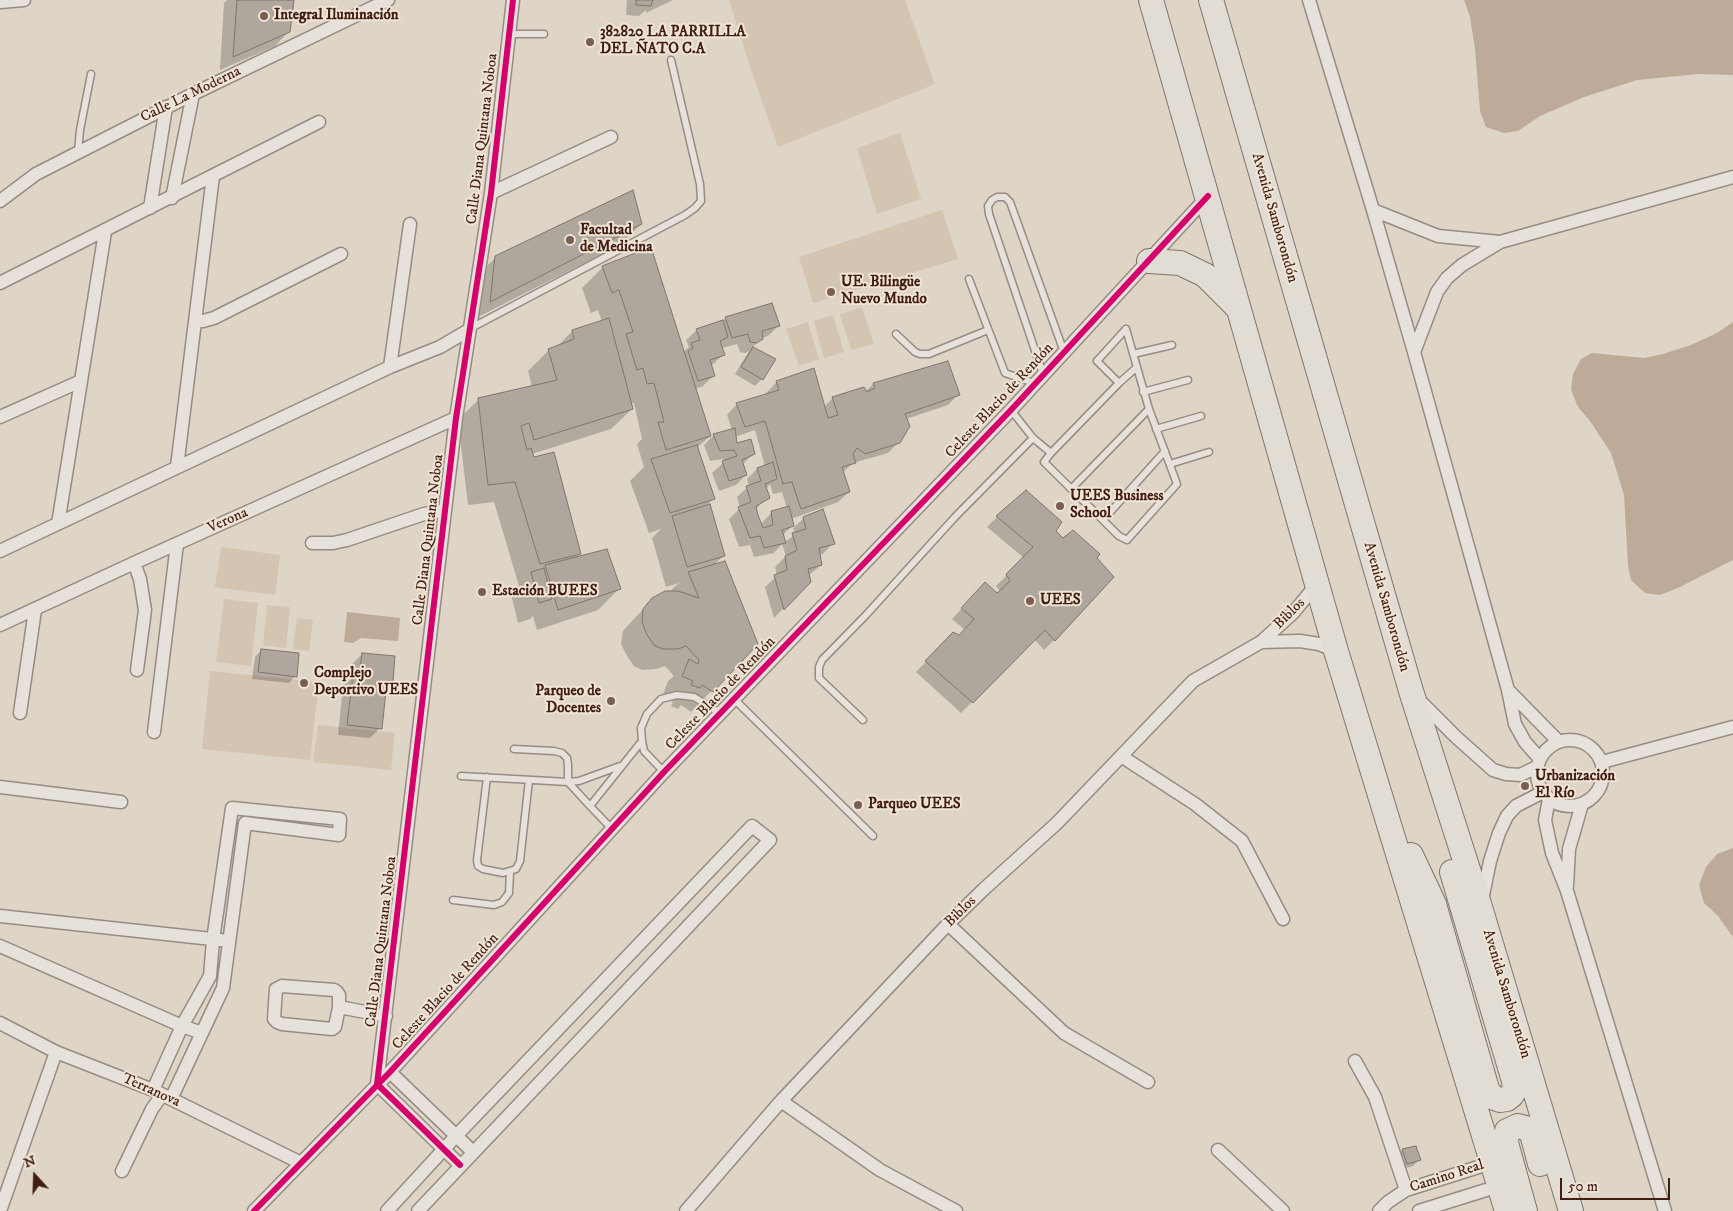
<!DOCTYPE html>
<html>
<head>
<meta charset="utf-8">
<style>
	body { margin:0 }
	#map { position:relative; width:1733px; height:1211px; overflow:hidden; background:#ded5c7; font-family:"IM FELL DW Pica",serif }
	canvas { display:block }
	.north { position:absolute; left:10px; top:1151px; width:50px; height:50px; -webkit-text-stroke:4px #efe4d5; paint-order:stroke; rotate:340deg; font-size:14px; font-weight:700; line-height:20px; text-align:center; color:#421e12 }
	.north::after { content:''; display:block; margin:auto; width:18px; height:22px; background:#421e12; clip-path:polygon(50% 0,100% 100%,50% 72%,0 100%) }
	.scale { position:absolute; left:1560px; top:1178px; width:110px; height:22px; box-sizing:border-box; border:2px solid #421e12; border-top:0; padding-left:6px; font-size:15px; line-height:18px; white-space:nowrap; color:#421e12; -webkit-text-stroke:4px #efe4d5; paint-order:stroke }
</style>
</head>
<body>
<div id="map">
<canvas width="1733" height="1211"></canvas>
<div class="north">N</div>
<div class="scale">50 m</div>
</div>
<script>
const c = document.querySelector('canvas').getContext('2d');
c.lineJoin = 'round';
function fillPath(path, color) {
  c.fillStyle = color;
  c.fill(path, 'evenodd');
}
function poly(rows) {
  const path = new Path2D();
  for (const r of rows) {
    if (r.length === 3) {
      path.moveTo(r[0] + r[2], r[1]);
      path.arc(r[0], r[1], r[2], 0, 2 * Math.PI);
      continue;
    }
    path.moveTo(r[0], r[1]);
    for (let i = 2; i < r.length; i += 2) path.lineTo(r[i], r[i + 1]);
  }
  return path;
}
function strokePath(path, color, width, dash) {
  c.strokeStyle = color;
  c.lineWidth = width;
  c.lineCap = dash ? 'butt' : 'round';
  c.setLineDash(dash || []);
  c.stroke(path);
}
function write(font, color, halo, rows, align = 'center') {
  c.font = font + ' "IM FELL DW Pica",serif';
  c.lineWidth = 4;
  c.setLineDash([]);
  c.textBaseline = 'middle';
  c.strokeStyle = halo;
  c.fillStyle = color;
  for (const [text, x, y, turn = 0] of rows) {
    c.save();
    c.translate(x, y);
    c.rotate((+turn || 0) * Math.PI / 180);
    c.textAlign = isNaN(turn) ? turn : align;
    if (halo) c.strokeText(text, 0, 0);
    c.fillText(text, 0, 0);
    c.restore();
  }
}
fillPath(poly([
	[729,0,905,0,935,84,778,147,751,70],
	[900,133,921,199,877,214,857,148],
	[942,210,958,259,813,303,799,257],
	[862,307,874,344,851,350,840,314],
	[833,315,844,352,824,358,814,321],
	[808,322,819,359,799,366,786,329],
	[221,547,280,555,275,595,215,587],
	[224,599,258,603,251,666,216,662],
	[267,605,290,607,286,648,263,645],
	[297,618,313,620,309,651,293,649],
	[210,671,319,682,310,760,202,749],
	[318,725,395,733,391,770,313,762]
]), '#d4c4b2');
fillPath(poly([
	[1464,0,1733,0,1733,75,1699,74,1637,80,1584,97,1540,116,1518,131,1504,133,1486,127,1480,111,1475,49,1470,17],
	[1733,322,1733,560,1678,588,1660,595,1645,593,1631,580,1628,566,1624,495,1611,453,1590,421,1578,407,1571,390,1573,374,1581,359,1592,353,1644,358,1663,354,1691,345,1717,333],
	[347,612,400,618,398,641,361,638,353,643,344,642],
	[1733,848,1733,937,1718,916,1704,903,1699,885,1706,867,1717,854]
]), '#bdaa98');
fillPath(poly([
	[227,0,293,0,289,31,275,46,220,70,224,3],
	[627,0,673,0,646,13,646,10,639,16,626,15],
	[641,224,620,245,470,321,475,278,496,257],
	[603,267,683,352,689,347,686,340,697,330,722,322,726,318,779,325,768,336,761,338,752,348,774,359,762,379,755,386,735,374,749,351,745,353,740,352,737,344,722,348,724,354,711,366,713,376,703,386,695,389,710,436,697,448,713,499,705,507,723,556,713,566,756,644,691,712,681,705,678,709,671,706,673,702,662,697,668,681,674,676,665,666,656,669,642,670,634,666,627,656,621,644,623,631,632,621,653,599,669,592,679,583,666,587,652,538,661,529,649,533,630,481,644,467,637,444,642,439,634,403,630,403,632,409,611,429,532,454,580,554,575,559,619,589,598,610,537,630,533,616,530,619,518,623,511,594,519,586,494,502,468,505,458,420,479,399,532,387,528,371,549,350,557,347,572,331,602,322,598,310,591,313,582,288],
	[813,370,824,407,833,398,865,392,873,384,958,395,948,405,906,419,899,442,888,453,853,463,842,473,849,492,838,502,791,519,792,526,782,536,784,543,795,534,793,528,804,518,833,543,823,554,819,555,821,565,808,576,810,581,774,618,765,587,777,576,775,567,786,556,782,544,774,553,754,557,750,545,739,547,729,519,740,508,737,497,749,486,747,479,757,469,765,466,755,430,735,437,736,445,753,454,742,465,746,475,736,485,719,491,712,473,724,462,723,459,710,461,704,445,714,435,732,430,727,415,737,404,767,395,766,393,776,383],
	[770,484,773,494,782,492,787,508,772,512,761,524,756,509,768,497,766,489],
	[997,517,1054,531,1054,640,1044,650,1034,639,961,713,916,672,953,634,959,636,965,630,952,619,975,594,997,595,1001,592,996,586,1024,558,987,527],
	[261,650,295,676,289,683,252,679,255,657],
	[362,654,391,681,385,687,380,728,370,738,338,735,343,686,350,680,352,664],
	[1402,1150,1420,1159,1413,1166,1400,1170,1396,1157]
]), '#0003');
const building = poly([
	[237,0,294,0,290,32,233,57,237,0],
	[636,0,653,0,651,6,636,5,636,0],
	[633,190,642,224,490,302,495,256,633,190],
	[651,247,711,436,666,450,658,422,664,422,654,383,647,384,643,368,637,370,626,334,633,332,619,290,612,293,602,266,651,247],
	[772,303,780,326,762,331,763,339,757,343,750,342,748,334,732,338,725,317,772,303],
	[609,318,633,409,534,440,529,423,521,426,527,450,531,448,534,457,554,452,581,554,540,564,515,482,488,485,478,398,557,380,548,349,574,339,572,330,609,318],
	[723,320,728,337,720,341,725,355,710,360,715,376,698,381,688,351,693,348,691,343,700,340,696,329,723,320],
	[753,347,776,359,763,380,741,367,753,347],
	[948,361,960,395,905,414,910,426,900,443,865,454,857,448,853,454,856,463,842,467,850,492,801,509,792,482,783,484,765,421,745,427,736,403,779,390,776,381,814,368,828,418,838,415,832,397,864,387,867,392,875,388,873,383,948,361],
	[735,428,737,443,751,439,755,454,742,460,747,475,729,481,722,461,737,456,734,450,720,451,713,434,735,428],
	[697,445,715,499,670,513,651,459,697,445],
	[773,462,777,479,765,484,770,498,756,506,758,515,763,528,773,525,771,511,789,506,794,526,782,530,786,543,764,548,760,536,750,538,738,507,751,502,746,486,761,481,757,468,773,462],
	[1026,490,1062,522,1056,531,1063,538,1073,530,1100,554,1097,558,1114,577,1055,641,1045,630,973,703,925,661,953,632,959,635,974,619,961,608,985,582,997,593,1010,581,1006,574,1033,547,996,516,1026,490],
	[710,504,725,556,687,567,672,516,710,504],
	[823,509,835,544,819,548,822,565,808,569,811,582,784,610,774,575,787,570,785,556,797,550,792,533,806,529,803,517,823,509],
	[607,549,621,589,558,610,545,565,607,549],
	[725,561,758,644,713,692,702,685,700,688,691,685,693,681,682,676,689,659,698,664,699,660,686,646,678,649,663,649,655,646,647,635,642,622,643,609,652,598,665,591,678,591,699,598,688,572,725,561],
	[544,568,552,599,539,603,531,572,544,568],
	[261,649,299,653,297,677,258,672,261,649],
	[362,653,395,656,393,681,387,681,382,729,347,725,353,674,359,675,362,653],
	[1416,1146,1421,1160,1407,1164,1402,1149,1416,1146]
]);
fillPath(building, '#afa69d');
strokePath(building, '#7f756c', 1);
const lane = poly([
	[508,34,544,34],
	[78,152,80,130,91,74],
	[969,279,1005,373,1034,383],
	[471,328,685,215,695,208,701,201,700,184,671,60],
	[896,334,915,352,920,354,929,354,988,330],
	[1133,354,1172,345],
	[1043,374,989,214,988,206,992,200,997,197,1005,197,1010,202,1064,352],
	[1119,383,1097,361,1126,329],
	[1143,392,1188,380],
	[1011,410,1033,438,1051,453,1119,383,1136,368],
	[1156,429,1201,416],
	[1051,453,1044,462,1119,536,1127,540,1177,484,1149,409,1126,329],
	[1170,464,1209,452],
	[1071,489,1149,409],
	[1103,520,1165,451],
	[734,699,873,836],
	[863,720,819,678,819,667,822,660,866,615,955,517,1033,438],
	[514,749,554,751,562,753,567,758,568,765,568,782,590,806],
	[664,772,644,751,642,741,641,728,647,714,661,699,677,695,694,697,720,713],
	[461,776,568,782,579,781,620,766],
	[487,777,477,860,478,866,483,869,503,873,516,869,520,861,529,780],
	[612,829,590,806,642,741],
	[453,900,494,905,502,902,509,893,510,872]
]);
const street = poly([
	[1309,0,1373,210,1414,352,1508,690,1515,724,1525,742,1540,759],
	[0,2,24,0],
	[491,193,611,137],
	[172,198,193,94],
	[0,201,36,174,193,94,388,0],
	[150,208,166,107],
	[1373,210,1438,236,1500,242],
	[0,283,319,122],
	[195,321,203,321,214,318,341,254],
	[1414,352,1437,292,1447,278,1462,265,1500,242,1733,177],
	[390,367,410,224],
	[0,417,81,381],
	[177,467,213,176],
	[58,524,105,232],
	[312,543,333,543,347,540,424,514,445,510],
	[0,551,390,367,440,347,469,330],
	[134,563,140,579,145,610,137,670],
	[1317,584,1293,613,1261,642,1300,641,1319,644,1336,651],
	[0,625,134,563,456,418],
	[1508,690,1559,742],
	[1418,699,1456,737,1493,770,1506,774,1520,775,1537,767],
	[20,713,35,610],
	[154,732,177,544],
	[1570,773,33],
	[1121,756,1195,804,1242,841,1283,919],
	[1602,762,1733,727],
	[0,787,121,802],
	[1549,799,1545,820,1552,853,1567,891,1665,1211],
	[1567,886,1569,849,1582,804],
	[1482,900,1490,861,1499,833,1507,816,1516,806,1543,792],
	[0,916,221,940],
	[948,924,1064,1033,1148,1082],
	[0,946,182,1026,202,1033],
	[282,986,334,990,337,992,339,995,339,1007,335,1027,332,1029,282,1024,277,1022,274,1019,276,989,282,986],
	[339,1007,386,1016],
	[0,1023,56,1052,153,1090,301,1163],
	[1355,1061,1375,1097,1406,1190],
	[390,1072,473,1152],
	[153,1090,182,1026,210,976,213,940,232,808,340,819,339,835,245,823,223,988,171,1099],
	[781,1101,880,1170,956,1211],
	[1218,1150,1283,1211],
	[460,1165,377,1084,456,418,491,193,513,0],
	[122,1171,152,1109,162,1095],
	[0,1211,56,1052],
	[254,1211,390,1072,664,772,1011,410,1208,196],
	[387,1211,456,1136,752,826,770,840,418,1211],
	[686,1211,781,1101,948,924,984,889,1057,823,1193,681,1261,642],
	[1379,1211,1388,1202,1406,1190,1491,1163],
	[1419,1211,1499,1186]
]);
const highway = poly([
	[1151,0,1336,651,1507,1211],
	[1211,0,1411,691,1480,907,1571,1211],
	[1149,261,1180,263,1205,275,1236,306],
	[1411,855,1434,904,1487,1089,1492,1097,1500,1100,1507,1099,1512,1095,1515,1089,1514,1081,1452,872],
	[1525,1211,1506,1143,1507,1131,1518,1126,1529,1129,1532,1134,1540,1164]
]);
strokePath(lane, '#968c83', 9);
strokePath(street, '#968c83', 15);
strokePath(highway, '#7f756c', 26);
strokePath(lane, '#e6e1da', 6);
strokePath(street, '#e6e1da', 12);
strokePath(highway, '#e1dcd4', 24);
strokePath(poly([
	[460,1165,377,1084,456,418,491,193,513,0],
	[254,1211,390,1072,664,772,1011,410,1208,196]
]), '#d6006c', 6);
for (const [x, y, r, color] of [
	[264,16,5,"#795e51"],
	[590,42,5,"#795e51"],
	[570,240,5,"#795e51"],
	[831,292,5,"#795e51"],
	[1060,506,5,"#795e51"],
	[482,592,5,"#795e51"],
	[1030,601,5,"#795e51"],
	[304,683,5,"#795e51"],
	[611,701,5,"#795e51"],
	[1525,786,5,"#795e51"],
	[858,805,5,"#795e51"]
]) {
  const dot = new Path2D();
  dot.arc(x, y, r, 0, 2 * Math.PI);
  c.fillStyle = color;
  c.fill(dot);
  strokePath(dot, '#efe4d5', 2);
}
write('bold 15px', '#421e12', '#efe4d5', [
	["Integral Iluminación",274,16],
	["382820 LA PARRILLA",600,33],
	["DEL ÑATO C.A",600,50],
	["Facultad",580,231],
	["de Medicina",580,248],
	["UE. Bilingüe",841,283],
	["Nuevo Mundo",841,300],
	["UEES Business",1070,497],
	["School",1070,514],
	["Estación BUEES",492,592],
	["UEES",1040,601],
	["Complejo",314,674],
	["Deportivo UEES",314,691],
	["Parqueo de",601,692,"right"],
	["Docentes",601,709,"right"],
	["Urbanización",1535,777],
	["El Río",1535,794],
	["Parqueo UEES",868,805]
], 'left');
write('15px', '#421e12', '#efe4d5', [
	["Calle La Moderna",191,95,-26],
	["Calle Diana Quintana Noboa",483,139,-83],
	["Avenida Samborondón",1274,218,74],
	["Celeste Blacio de Rendón",1000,401,-47],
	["Verona",228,521,-24],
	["Calle Diana Quintana Noboa",429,540,-83],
	["Avenida Samborondón",1386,607,74],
	["Biblos",1290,614,-45],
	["Celeste Blacio de Rendón",721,694,-46],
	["Biblos",961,912,-45],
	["Calle Diana Quintana Noboa",382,942,-83],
	["Celeste Blacio de Rendón",446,992,-48],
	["Avenida Samborondón",1506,994,73],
	["Terranova",151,1091,24],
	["Camino Real",1447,1177,-18]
]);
</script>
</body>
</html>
